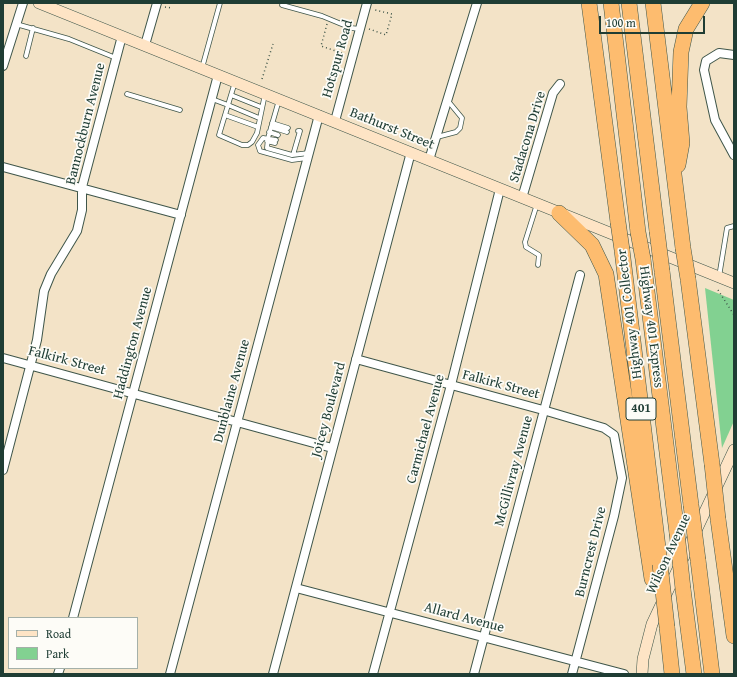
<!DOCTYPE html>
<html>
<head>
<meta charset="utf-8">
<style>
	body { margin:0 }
	#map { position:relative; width:737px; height:677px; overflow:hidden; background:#f3e3c7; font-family:"Gentium Book Plus",serif }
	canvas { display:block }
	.frame { position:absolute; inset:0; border:4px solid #1f3d34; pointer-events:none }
	.legend { position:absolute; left:8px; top:617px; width:130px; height:52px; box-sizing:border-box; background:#fdfcf7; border:1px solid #a4b0a9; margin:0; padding:5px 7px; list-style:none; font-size:12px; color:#1f3d34 }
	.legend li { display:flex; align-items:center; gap:8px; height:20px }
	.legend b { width:20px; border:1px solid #a4b0a9 }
	.scale { position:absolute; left:599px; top:16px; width:106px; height:18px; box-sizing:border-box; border:2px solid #1f3d34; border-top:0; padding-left:5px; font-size:12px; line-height:14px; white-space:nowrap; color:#1f3d34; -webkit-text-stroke:3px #fdfcf7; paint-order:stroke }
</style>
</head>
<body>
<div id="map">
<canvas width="737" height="677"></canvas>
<div class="frame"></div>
<ul class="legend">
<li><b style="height:5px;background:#fee4c5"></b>Road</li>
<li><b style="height:11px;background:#82d191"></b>Park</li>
</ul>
<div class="scale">100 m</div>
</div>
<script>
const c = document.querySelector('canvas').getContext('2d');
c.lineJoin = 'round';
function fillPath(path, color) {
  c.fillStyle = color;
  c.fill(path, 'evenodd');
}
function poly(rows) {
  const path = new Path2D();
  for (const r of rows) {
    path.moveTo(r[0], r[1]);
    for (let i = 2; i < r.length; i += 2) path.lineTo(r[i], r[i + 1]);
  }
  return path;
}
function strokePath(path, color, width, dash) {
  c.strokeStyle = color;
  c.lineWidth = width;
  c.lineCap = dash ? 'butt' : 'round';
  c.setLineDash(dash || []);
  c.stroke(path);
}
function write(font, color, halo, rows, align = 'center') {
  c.font = font + ' "Gentium Book Plus",serif';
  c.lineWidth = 3.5;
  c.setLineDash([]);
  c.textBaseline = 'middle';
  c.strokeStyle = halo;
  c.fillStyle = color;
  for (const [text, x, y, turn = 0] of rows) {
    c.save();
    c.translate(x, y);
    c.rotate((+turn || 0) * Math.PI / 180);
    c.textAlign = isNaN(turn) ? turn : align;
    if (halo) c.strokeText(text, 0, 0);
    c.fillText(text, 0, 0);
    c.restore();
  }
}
fillPath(poly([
	[705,288,734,300,734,421,722,448]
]), '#82d191');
const service = poly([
	[282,5,322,16,351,28,360,29],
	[16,24,69,39,116,58],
	[26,56,33,28],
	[202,68,220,3],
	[127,94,180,110],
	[231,95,235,82],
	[212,99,228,105,219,135,242,145,248,145,252,142,257,133,265,94],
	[279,100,268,138,267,148,292,155,309,153],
	[225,115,258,127],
	[259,118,228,105,231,95,261,107],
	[272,123,288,128],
	[271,127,287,132],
	[269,132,278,135],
	[437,137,456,132,460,128,462,118,448,101],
	[276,140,263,138,258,145,260,151,292,160,307,158],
	[267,141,275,143],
	[293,155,300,131,298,131],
	[537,204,525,242,526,247,539,255,538,265],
	[719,277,727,228,734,226]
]);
const minor = poly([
	[145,45,157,3],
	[734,55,719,53,706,61,704,70,715,120,734,155],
	[3,66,23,3],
	[335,121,367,3],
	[429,160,477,3],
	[3,167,181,215],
	[522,198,553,93,560,84],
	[3,358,332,448],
	[356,359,543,410,604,428,614,435,622,478,614,516,572,674],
	[3,470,37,340,44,291,51,274,77,231,82,210,82,187,122,36],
	[296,588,624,674],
	[73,618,218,75],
	[58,674,60,668],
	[170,674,319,115],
	[273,674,411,152],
	[373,674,451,385,500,189],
	[474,674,580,275]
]);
const secondary = poly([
	[39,3,734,283],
	[642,674,643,659,652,624,734,450]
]);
const motorway = poly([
	[589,3,618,222],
	[611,3,638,232],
	[629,3,657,231],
	[653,3,683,248],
	[678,165,682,143,679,107,681,52,686,29,702,3],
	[559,213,592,245,606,274,652,579],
	[622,250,660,564],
	[643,259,677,533],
	[662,271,691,505],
	[688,279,712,464],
	[718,519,734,636],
	[698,560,712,674],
	[683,589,694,674],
	[667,627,672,674]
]);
strokePath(service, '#3f564a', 5.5);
strokePath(minor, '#3f564a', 10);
strokePath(secondary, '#3f564a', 12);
strokePath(motorway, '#3f564a', 16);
strokePath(poly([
	[165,7,172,8],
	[327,24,321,46,345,54],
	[369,29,386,35,392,14,375,10],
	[262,79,273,44],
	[718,290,734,315]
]), '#3f564a', 1.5, [1, 3]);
strokePath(service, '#fff', 4);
strokePath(minor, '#fff', 8);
strokePath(secondary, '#fee4c5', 11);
strokePath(motorway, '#fdbc6f', 15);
const motorwayBridge = poly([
	[618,222,622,250],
	[657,231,662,271],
	[638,232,643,259],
	[683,248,688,279],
	[712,464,718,519],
	[691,505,698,560],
	[677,533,683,589],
	[660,564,667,627]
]);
strokePath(motorwayBridge, '#3f564a', 16, []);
strokePath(motorwayBridge, '#fdbc6f', 15);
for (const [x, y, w] of [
	[641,409,30]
]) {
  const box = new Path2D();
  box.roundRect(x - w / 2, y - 11, w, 22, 3);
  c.fillStyle = '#fdfcf7';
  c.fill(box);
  strokePath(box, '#1f3d34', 1);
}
write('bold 13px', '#1f3d34', null, [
	["401",641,409]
]);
write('14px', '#1f3d34', '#fdfcf7', [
	["Hotspur Road",338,59,-74],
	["Bannockburn Avenue",86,124,-76],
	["Bathurst Street",392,129,22],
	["Stadacona Drive",528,137,-73],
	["Highway 401 Collector",630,314,-97],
	["Highway 401 Express",651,327,83],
	["Haddington Avenue",133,343,-75],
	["Falkirk Street",67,361,15],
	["Falkirk Street",501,385,15],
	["Dunblaine Avenue",232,391,-75],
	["Joicey Boulevard",329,410,-75],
	["Carmichael Avenue",426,429,-75],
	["McGillivray Avenue",514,471,-75],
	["Burncrest Drive",591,552,-76],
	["Wilson Avenue",669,554,-65],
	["Allard Avenue",464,618,15]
]);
</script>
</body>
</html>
